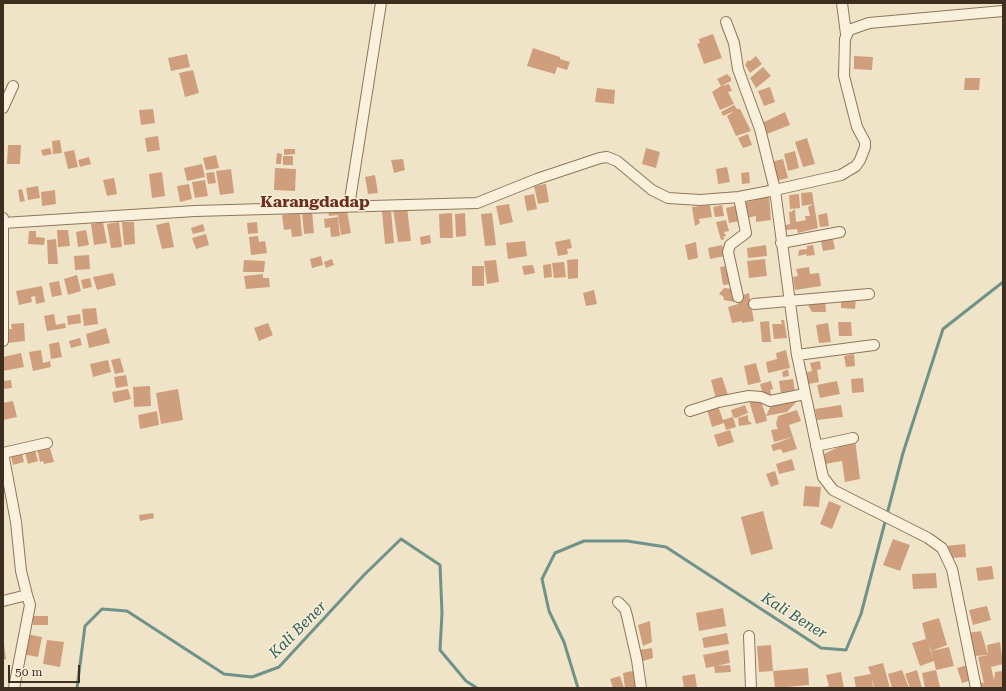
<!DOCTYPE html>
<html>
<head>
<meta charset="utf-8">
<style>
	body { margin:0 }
	#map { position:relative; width:1006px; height:691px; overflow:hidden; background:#f0e4c8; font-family:"Roboto Serif",serif }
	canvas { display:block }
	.frame { position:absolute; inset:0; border:4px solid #3d2e20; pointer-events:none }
	.scale { position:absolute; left:8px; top:665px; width:72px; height:18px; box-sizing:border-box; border:2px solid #3d2e20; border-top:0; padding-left:5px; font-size:12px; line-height:14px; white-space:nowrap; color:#3d2e20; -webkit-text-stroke:3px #f7eed8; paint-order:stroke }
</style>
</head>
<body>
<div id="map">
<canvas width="1006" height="691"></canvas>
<div class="frame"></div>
<div class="scale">50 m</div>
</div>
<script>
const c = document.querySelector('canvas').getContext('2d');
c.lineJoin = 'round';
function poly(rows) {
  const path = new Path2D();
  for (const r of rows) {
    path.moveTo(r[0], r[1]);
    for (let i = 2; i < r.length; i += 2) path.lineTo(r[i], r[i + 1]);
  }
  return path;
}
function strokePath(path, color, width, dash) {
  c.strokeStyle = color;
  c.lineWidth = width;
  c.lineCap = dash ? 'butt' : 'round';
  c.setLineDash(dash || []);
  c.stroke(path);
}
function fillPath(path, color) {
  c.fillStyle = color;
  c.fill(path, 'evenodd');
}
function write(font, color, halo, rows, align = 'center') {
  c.font = font + ' "Roboto Serif",serif';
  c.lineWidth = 3;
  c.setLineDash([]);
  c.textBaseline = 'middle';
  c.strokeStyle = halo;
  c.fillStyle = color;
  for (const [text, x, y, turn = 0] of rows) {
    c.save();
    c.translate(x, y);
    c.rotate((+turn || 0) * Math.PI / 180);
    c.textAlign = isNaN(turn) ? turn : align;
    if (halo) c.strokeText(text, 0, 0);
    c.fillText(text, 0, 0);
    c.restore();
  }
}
strokePath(poly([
	[77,688,85,626,102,609,127,611,224,674,252,677,279,667,364,575,401,539,440,565,442,613,440,650,466,681,477,688],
	[578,688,564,642,549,611,542,579,555,553,584,541,627,541,666,547,821,648,846,650,861,614,903,453,943,329,1003,282]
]), '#6f938a', 3);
fillPath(poly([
	[713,34,722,58,704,64,697,44,700,43,699,39],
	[533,48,560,57,560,59,570,62,567,70,557,67,555,74,527,66],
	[187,54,190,67,171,71,168,58],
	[756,56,762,64,750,73,745,65,748,60,750,61],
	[854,56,873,57,872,70,854,69],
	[763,67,771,76,756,88,750,78],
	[193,70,199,93,185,97,179,73],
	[727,74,731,78,731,81,721,86,717,79],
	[965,78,980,78,979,90,964,90],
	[729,84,732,91,728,92,734,104,720,110,712,92,721,86],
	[770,87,775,102,764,106,758,91],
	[597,88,615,90,614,104,595,102],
	[734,105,737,109,740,109,751,131,736,136,727,116,734,111,723,116,721,112],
	[153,109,155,123,141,125,139,110],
	[785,112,790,125,767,134,762,123],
	[748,134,752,145,743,148,738,138],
	[158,136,160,150,147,152,145,138],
	[807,138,815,164,803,167,795,142],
	[60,140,62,153,53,154,52,141],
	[8,145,21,145,20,164,7,164],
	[50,148,52,154,43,156,41,150],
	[646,148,660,152,656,168,642,164],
	[284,149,295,149,295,154,284,155],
	[74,150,78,167,68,169,64,152],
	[795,151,799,168,788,171,784,154],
	[277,153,282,154,281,164,276,164],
	[216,155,219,168,206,170,203,158],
	[283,156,293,156,293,165,283,165],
	[89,157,91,164,80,167,78,160],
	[403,159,405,170,394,173,391,160],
	[783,159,788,178,775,181,771,162],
	[202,164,205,177,187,181,184,168],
	[727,167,730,182,718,184,716,169],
	[275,168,296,169,295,191,274,190],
	[231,169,234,193,220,195,216,171],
	[162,172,165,196,152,198,149,174],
	[214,172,216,183,208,184,206,173],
	[749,172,750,183,742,184,741,173],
	[375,175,378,193,368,194,365,177],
	[114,178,117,194,107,196,103,180],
	[205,180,208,196,195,198,192,182],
	[189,184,192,199,180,202,177,186],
	[546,184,549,202,538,204,534,186],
	[38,186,40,198,28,200,26,188],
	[22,189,25,201,20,202,18,190],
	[55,190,56,204,42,206,41,192],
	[812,192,818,228,798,233,797,229,785,230,782,226,790,224,789,211,791,212,795,209,796,222,806,220,805,216,810,216,808,207,813,204,802,206,801,193],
	[534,194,537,209,527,211,524,196],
	[799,194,800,208,790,209,789,195],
	[769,196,771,220,756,222,756,216,747,218,744,203],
	[509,204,513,222,500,225,496,206],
	[710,205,712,217,699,219,700,223,695,226,692,207],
	[722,205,724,216,715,217,713,207],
	[738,205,741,221,729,223,726,208],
	[407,207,411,241,398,242,393,209],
	[337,209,338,212,347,211,351,233,341,235,338,215,329,216,328,210],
	[391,210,394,243,385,244,382,211],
	[312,211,314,233,304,234,302,212],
	[300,213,302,236,292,237,291,229,284,230,282,215],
	[452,213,453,238,440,238,439,214],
	[465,213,466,236,456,237,455,214],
	[492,213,496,245,485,246,481,214],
	[827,213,829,226,820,227,818,215],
	[338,217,340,236,331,237,330,227,325,228,324,219],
	[726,220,729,231,724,232,726,236,723,237,725,239,721,240,716,222],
	[103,222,107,243,94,245,91,224],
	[119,222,122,247,111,248,107,224],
	[122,222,134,222,135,244,124,245],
	[169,222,174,247,162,249,156,225],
	[257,222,258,233,248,234,247,223],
	[203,224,205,231,193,234,191,228],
	[57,230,68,230,70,246,58,247],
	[86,230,89,245,78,247,76,232],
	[29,231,36,231,36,237,45,238,44,245,28,244],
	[206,234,209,245,196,249,192,238],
	[430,235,431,243,421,245,420,237],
	[832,235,835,249,823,251,820,237],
	[258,236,259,242,265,241,267,253,251,255,249,237],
	[56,239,58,264,48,264,47,240],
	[570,239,572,248,567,249,568,254,558,256,555,242],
	[525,241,527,256,508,259,506,243],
	[696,242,698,258,688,260,685,245],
	[722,245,725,256,710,259,708,248],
	[766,245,767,256,748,258,747,248],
	[813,245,815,255,806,256,807,254,798,256,799,250,807,249,807,246],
	[89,255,90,269,75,270,74,256],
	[321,256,323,265,312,268,310,259],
	[332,259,334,265,326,268,324,262],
	[578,259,578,278,568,279,567,260],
	[765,259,767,276,749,278,747,261],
	[244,260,265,261,264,272,243,272],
	[496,260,499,282,487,284,484,261],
	[564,262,566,277,554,278,552,263],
	[551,264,552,277,544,278,543,265],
	[533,265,535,273,524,275,522,266],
	[731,265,733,284,723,285,720,267],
	[472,266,484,266,484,286,472,286],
	[809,267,810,274,819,273,821,286,795,290,793,277,798,276,796,269],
	[113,273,116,285,97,290,93,277],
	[263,274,263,278,269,278,270,287,246,289,244,276],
	[77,275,81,291,68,295,64,279],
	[90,278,92,287,83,289,81,280],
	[59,281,62,295,52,297,49,283],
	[42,286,45,302,36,304,35,296,31,297,32,302,19,305,16,291],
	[724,288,733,289,734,302,724,300,723,296,719,294],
	[594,290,597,304,586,306,583,293],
	[749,293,754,321,742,323,742,321,732,323,728,307,738,304,740,296],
	[841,298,856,299,855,309,841,308],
	[825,300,826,312,812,312,808,305,811,301],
	[96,308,98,324,84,326,82,309],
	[54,314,56,325,65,323,66,328,47,331,44,316],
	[80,314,81,323,68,325,67,316],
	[781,320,784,320,787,338,774,339,772,324,782,324],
	[769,321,771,342,762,342,760,322],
	[838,322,851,322,852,336,839,336],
	[24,323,25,341,8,343,7,329,12,329,11,324],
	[268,323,273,335,259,341,254,328],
	[828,323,831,342,819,343,816,325],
	[106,328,110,343,89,348,86,334],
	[80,338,82,345,71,348,69,341],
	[59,342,62,357,51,359,49,344],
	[41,350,43,363,50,361,51,367,33,371,29,352],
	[786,350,790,368,768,373,766,362,777,359,776,353],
	[21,353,24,367,3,371,3,357],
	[854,354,855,366,846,367,844,356],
	[120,358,124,372,115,374,111,360],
	[108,360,111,372,93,377,90,364],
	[820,361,821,369,817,370,819,382,804,385,802,374,812,371,810,363],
	[756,363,761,382,748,385,744,366],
	[788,369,789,376,783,377,782,372],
	[126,375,128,386,116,388,114,377],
	[722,377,728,395,716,399,711,380],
	[863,378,864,392,852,393,851,379],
	[793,379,795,391,781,393,779,381],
	[11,380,12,388,3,389,3,381],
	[771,381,773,389,770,390,772,397,764,399,760,384],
	[837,381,840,394,820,398,817,385],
	[150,386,151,406,134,407,133,387],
	[128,389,131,399,114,403,112,392],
	[178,389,183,420,161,424,156,393],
	[760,398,766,416,772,403,798,400,787,412,766,416,767,421,756,424,749,401],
	[13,401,17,417,3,420,3,403],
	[717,403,723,420,733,417,736,427,726,430,724,423,712,427,706,406],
	[745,405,748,413,736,418,733,417,731,410],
	[841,405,843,417,817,420,815,409],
	[797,410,801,421,789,425,797,449,783,453,781,449,773,451,771,445,793,437,774,442,771,430,778,429,776,424,778,416],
	[157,411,159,425,140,429,138,415],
	[748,415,748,420,752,424,739,426,738,418],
	[730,430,734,442,718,447,714,435],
	[855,439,860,479,845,482,842,461,825,464,824,454],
	[49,445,54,462,44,464,43,461,40,462,37,448],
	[34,447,38,461,28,464,24,449],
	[21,449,24,462,13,465,10,452],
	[792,459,795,470,779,474,776,464],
	[775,471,779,484,771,487,766,474],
	[805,486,821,487,819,507,803,506],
	[829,501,841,506,832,529,820,524],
	[763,511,773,549,751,555,741,517],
	[153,513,154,518,140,521,139,515],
	[893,539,910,545,900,571,883,565],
	[965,544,966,557,953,558,946,546],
	[992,566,994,579,978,581,976,568],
	[936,573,937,588,913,589,912,574],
	[987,606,991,620,973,625,969,610],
	[723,608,726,626,699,631,696,613],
	[33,616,48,616,48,625,33,625],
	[939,618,947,645,931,651,928,645,933,658,931,651,949,647,954,666,936,670,934,661,920,666,912,643,926,639,922,623],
	[650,621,652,642,643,646,638,625],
	[981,631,988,655,987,645,1000,642,1003,664,991,667,994,680,995,672,1003,671,1003,688,980,688,979,682,984,683,978,657,988,655,973,656,968,633],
	[727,633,729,644,704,648,702,638],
	[26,634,42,637,38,657,22,654],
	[3,637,6,659,3,660],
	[47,640,64,642,60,667,43,664],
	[771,645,773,671,759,672,757,646],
	[652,648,653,658,643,661,639,650],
	[728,650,730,663,706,668,703,655],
	[883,663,890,688,874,688,872,678,873,688,856,688,854,677,871,674,868,667],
	[730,665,731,672,715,673,714,666],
	[967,665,971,680,962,683,957,668],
	[808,668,809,685,775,688,773,671],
	[637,670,639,688,625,688,623,673],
	[902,670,909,688,892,688,888,674],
	[917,670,922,688,910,688,905,674],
	[936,670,940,687,925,688,922,673],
	[841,672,844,688,821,688,829,686,826,675],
	[695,674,697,688,684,688,682,676],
	[620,676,624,688,613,688,610,679]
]), '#cf9f7d');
const minor = poly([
	[842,3,846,34],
	[726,22,734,43,738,69,760,129,775,190,797,355,823,477,833,490,928,538,942,548,952,569,976,688],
	[3,108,13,86],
	[349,206,381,3],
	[3,223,195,211,477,203,537,179,600,158,607,157,617,161,652,190,668,198,700,200,739,197,775,190,841,175,856,166,860,160,865,147,865,142,857,127,844,76,845,39,849,30,869,23,1003,11],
	[781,243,840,232],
	[738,297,728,252,730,245,746,233,739,197],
	[754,304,869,294],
	[3,341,3,218],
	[797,355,874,345],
	[690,411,718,402,749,396,761,397,770,401,805,394],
	[816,446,853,438],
	[27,595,21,571,16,522,3,453,47,443],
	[3,601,27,595,30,605,14,688],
	[618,602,625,609,627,616,637,660,641,688],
	[749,636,751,688]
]);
strokePath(minor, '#8d765c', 12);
strokePath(minor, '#faf1dc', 10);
write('italic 15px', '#2f5d5a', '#f7eed8', [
	["Kali Bener",794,616,32],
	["Kali Bener",298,630,-45]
]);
write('bold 16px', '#6b2e1e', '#f7eed8', [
	["Karangdadap",315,202]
]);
</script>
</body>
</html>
